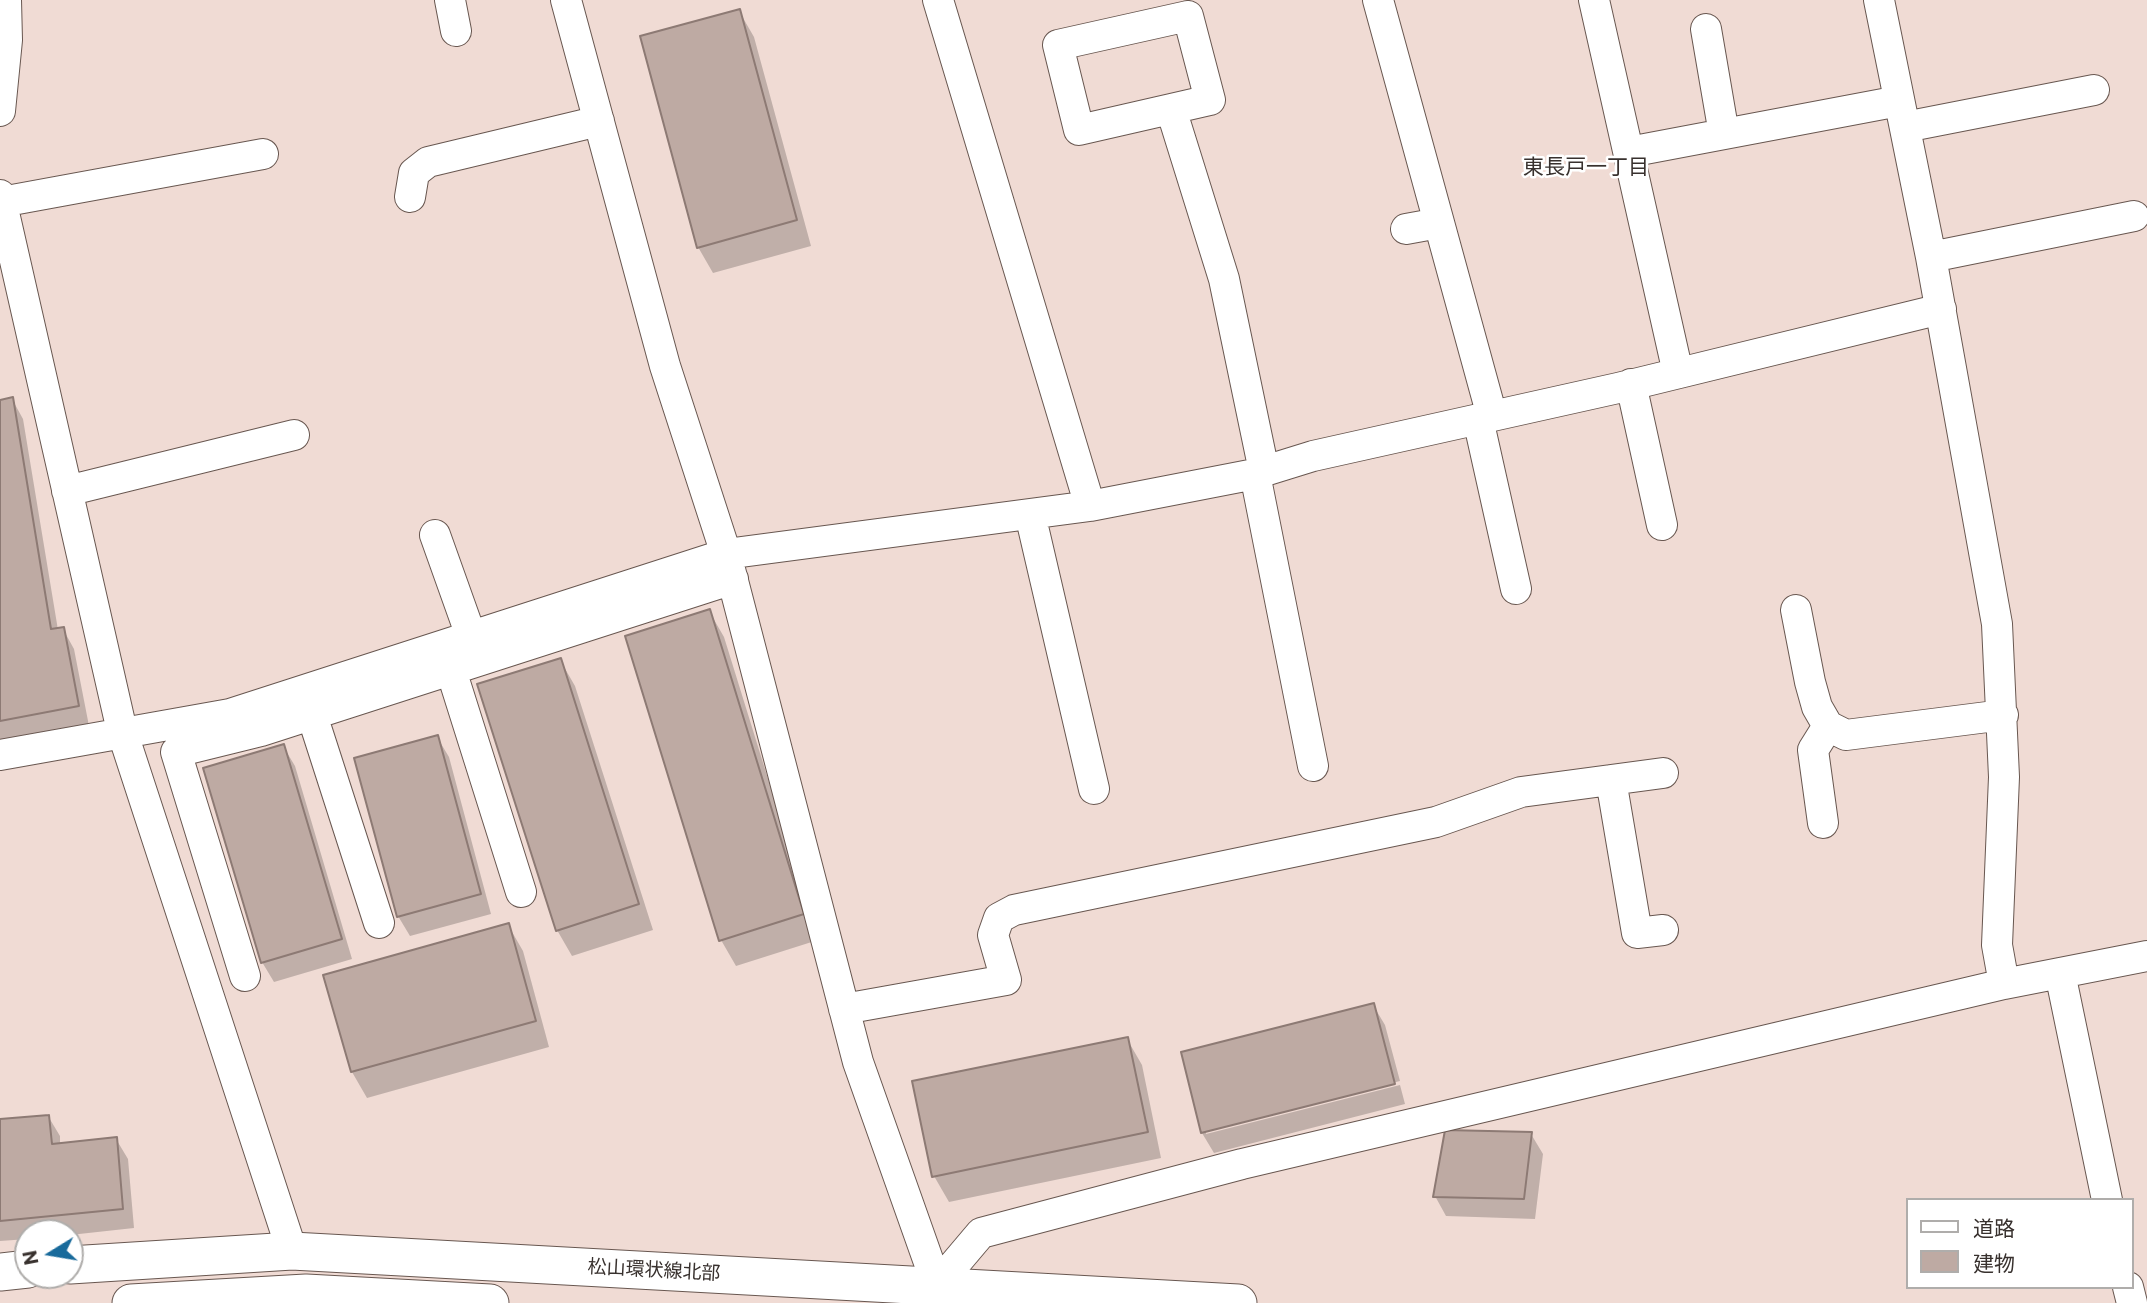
<!DOCTYPE html>
<html>
<head>
<meta charset="utf-8">
<style>
	body { margin:0 }
	#map { position:relative; width:2147px; height:1303px; overflow:hidden; background:#f0dbd4; font-family:Commissioner,"Noto Sans JP",sans-serif }
	canvas { display:block }
	.legend { position:absolute; left:1906px; top:1198px; width:228px; height:91px; box-sizing:border-box; background:#fff; border:2px solid #afadab; margin:0; padding:9px 12px; list-style:none; font-size:21px; color:#38312e }
	.legend li { display:flex; align-items:center; gap:14px; height:35px }
	.legend b { width:35px; border:2px solid #afadab }
	.north { position:absolute; left:14px; top:1219px; width:70px; height:70px; box-sizing:border-box; background:#fff; border:2px solid #afadab; border-radius:50%; rotate:259deg; font-size:19px; font-weight:700; line-height:28px; text-align:center; color:#38312e }
	.north::after { content:''; display:block; margin:auto; width:24px; height:32px; background:#186a9b; clip-path:polygon(50% 0,100% 100%,50% 72%,0 100%) }
</style>
</head>
<body>
<div id="map">
<canvas width="2147" height="1303"></canvas>
<ul class="legend">
<li><b style="height:9px;background:#fff"></b>道路</li>
<li><b style="height:19px;background:#beaaa3"></b>建物</li>
</ul>
<div class="north">N</div>
</div>
<script>
const c = document.querySelector('canvas').getContext('2d');
c.lineJoin = 'round';
function fillPath(path, color) {
  c.fillStyle = color;
  c.fill(path, 'evenodd');
}
function poly(rows) {
  const path = new Path2D();
  for (const r of rows) {
    path.moveTo(r[0], r[1]);
    for (let i = 2; i < r.length; i += 2) path.lineTo(r[i], r[i + 1]);
  }
  return path;
}
function strokePath(path, color, width, dash) {
  c.strokeStyle = color;
  c.lineWidth = width;
  c.lineCap = dash ? 'butt' : 'round';
  c.setLineDash(dash || []);
  c.stroke(path);
}
function write(font, color, halo, rows, align = 'center') {
  c.font = font + ' Commissioner,"Noto Sans JP",sans-serif';
  c.lineWidth = 5;
  c.setLineDash([]);
  c.textBaseline = 'middle';
  c.strokeStyle = halo;
  c.fillStyle = color;
  for (const [text, x, y, turn = 0] of rows) {
    c.save();
    c.translate(x, y);
    c.rotate((+turn || 0) * Math.PI / 180);
    c.textAlign = isNaN(turn) ? turn : align;
    if (halo) c.strokeText(text, 0, 0);
    c.fillText(text, 0, 0);
    c.restore();
  }
}
fillPath(poly([
	[739,11,754,37,811,246,713,273,698,247],
	[12,399,23,419,58,630,63,629,74,649,89,726,0,743,0,401],
	[709,611,724,637,818,940,736,966,721,940],
	[560,660,575,686,653,930,572,956,557,930],
	[437,737,449,757,491,914,410,936,398,916],
	[283,746,295,766,352,959,274,982,262,962],
	[508,925,523,951,549,1047,367,1098,352,1072,325,976],
	[1373,1005,1385,1025,1400,1081,1206,1130,1206,1134,1400,1085,1405,1104,1214,1153,1202,1133,1183,1053],
	[1127,1039,1142,1065,1161,1158,949,1202,934,1176],
	[48,1116,60,1136,60,1145,116,1139,128,1159,134,1228,70,1235,28,1233,28,1239,0,1241,0,1121],
	[1531,1134,1543,1154,1535,1219,1446,1216,1435,1196]
]), '#0003');
const building = poly([
	[740,9,797,220,697,248,640,36,740,9],
	[13,397,51,629,64,627,79,706,0,721,0,400,13,397],
	[710,609,804,914,719,941,625,636,710,609],
	[561,658,639,904,556,931,477,684,561,658],
	[438,735,481,894,397,917,354,758,438,735],
	[284,744,342,939,261,963,203,768,284,744],
	[509,923,536,1021,351,1072,323,975,509,923],
	[1374,1003,1395,1084,1201,1133,1181,1052,1374,1003],
	[1128,1037,1148,1132,932,1177,912,1081,1128,1037],
	[49,1115,52,1144,117,1137,123,1209,0,1221,0,1119,49,1115],
	[1445,1130,1532,1132,1524,1199,1433,1197,1445,1130]
]);
fillPath(building, '#beaaa3');
strokePath(building, '#8d7a74', 2);
const minor = poly([
	[450,0,456,31],
	[566,0,665,366,726,554,858,1062,937,1285,938,1303],
	[938,0,1090,506],
	[1378,0,1492,416],
	[1594,0,1678,373],
	[1879,0,1931,257,1997,624,2004,777,1997,945,2004,984],
	[1188,16,1210,100,1079,130,1058,45,1188,16],
	[1706,29,1724,134],
	[1171,109,1224,279,1264,471],
	[0,111,7,40,6,0],
	[1905,127,2094,90],
	[1629,152,1899,101],
	[0,195,122,731,292,1251],
	[410,197,414,173,428,162,599,121],
	[1,202,263,154],
	[1406,229,1439,223],
	[1931,257,2134,216],
	[1631,384,1662,525],
	[1478,419,1516,589],
	[1255,474,1313,766],
	[67,491,294,435],
	[1030,514,1094,789],
	[435,535,471,636],
	[1796,610,1810,682,1817,707,1828,726,1846,735,2003,715],
	[451,670,521,892],
	[312,715,379,923],
	[0,755,230,714,726,554,1090,506,1255,474,1313,456,1618,388,1941,309],
	[1611,780,1637,933,1663,930],
	[1823,823,1813,750,1828,726],
	[2060,973,2107,1200],
	[245,976,176,752,261,731,733,579],
	[844,1009,1006,980,993,935,999,918,1014,910,1436,822,1521,792,1663,773],
	[937,1285,981,1233,1242,1164,2004,984,2147,956],
	[2128,1287,2132,1303]
]);
const tertiary = poly([
	[70,1265,292,1251,1238,1303],
	[0,1272,28,1269],
	[131,1303,306,1293,490,1303]
]);
strokePath(minor, '#685750', 32);
strokePath(tertiary, '#685750', 39);
strokePath(minor, '#fff', 30);
strokePath(tertiary, '#fff', 37);
write('19px', '#38312e', '#fff', [
	["松山環状線北部",654,1270,3]
]);
write('21px', '#38312e', '#fff', [
	["東長戸一丁目",1586,167]
]);
</script>
</body>
</html>
